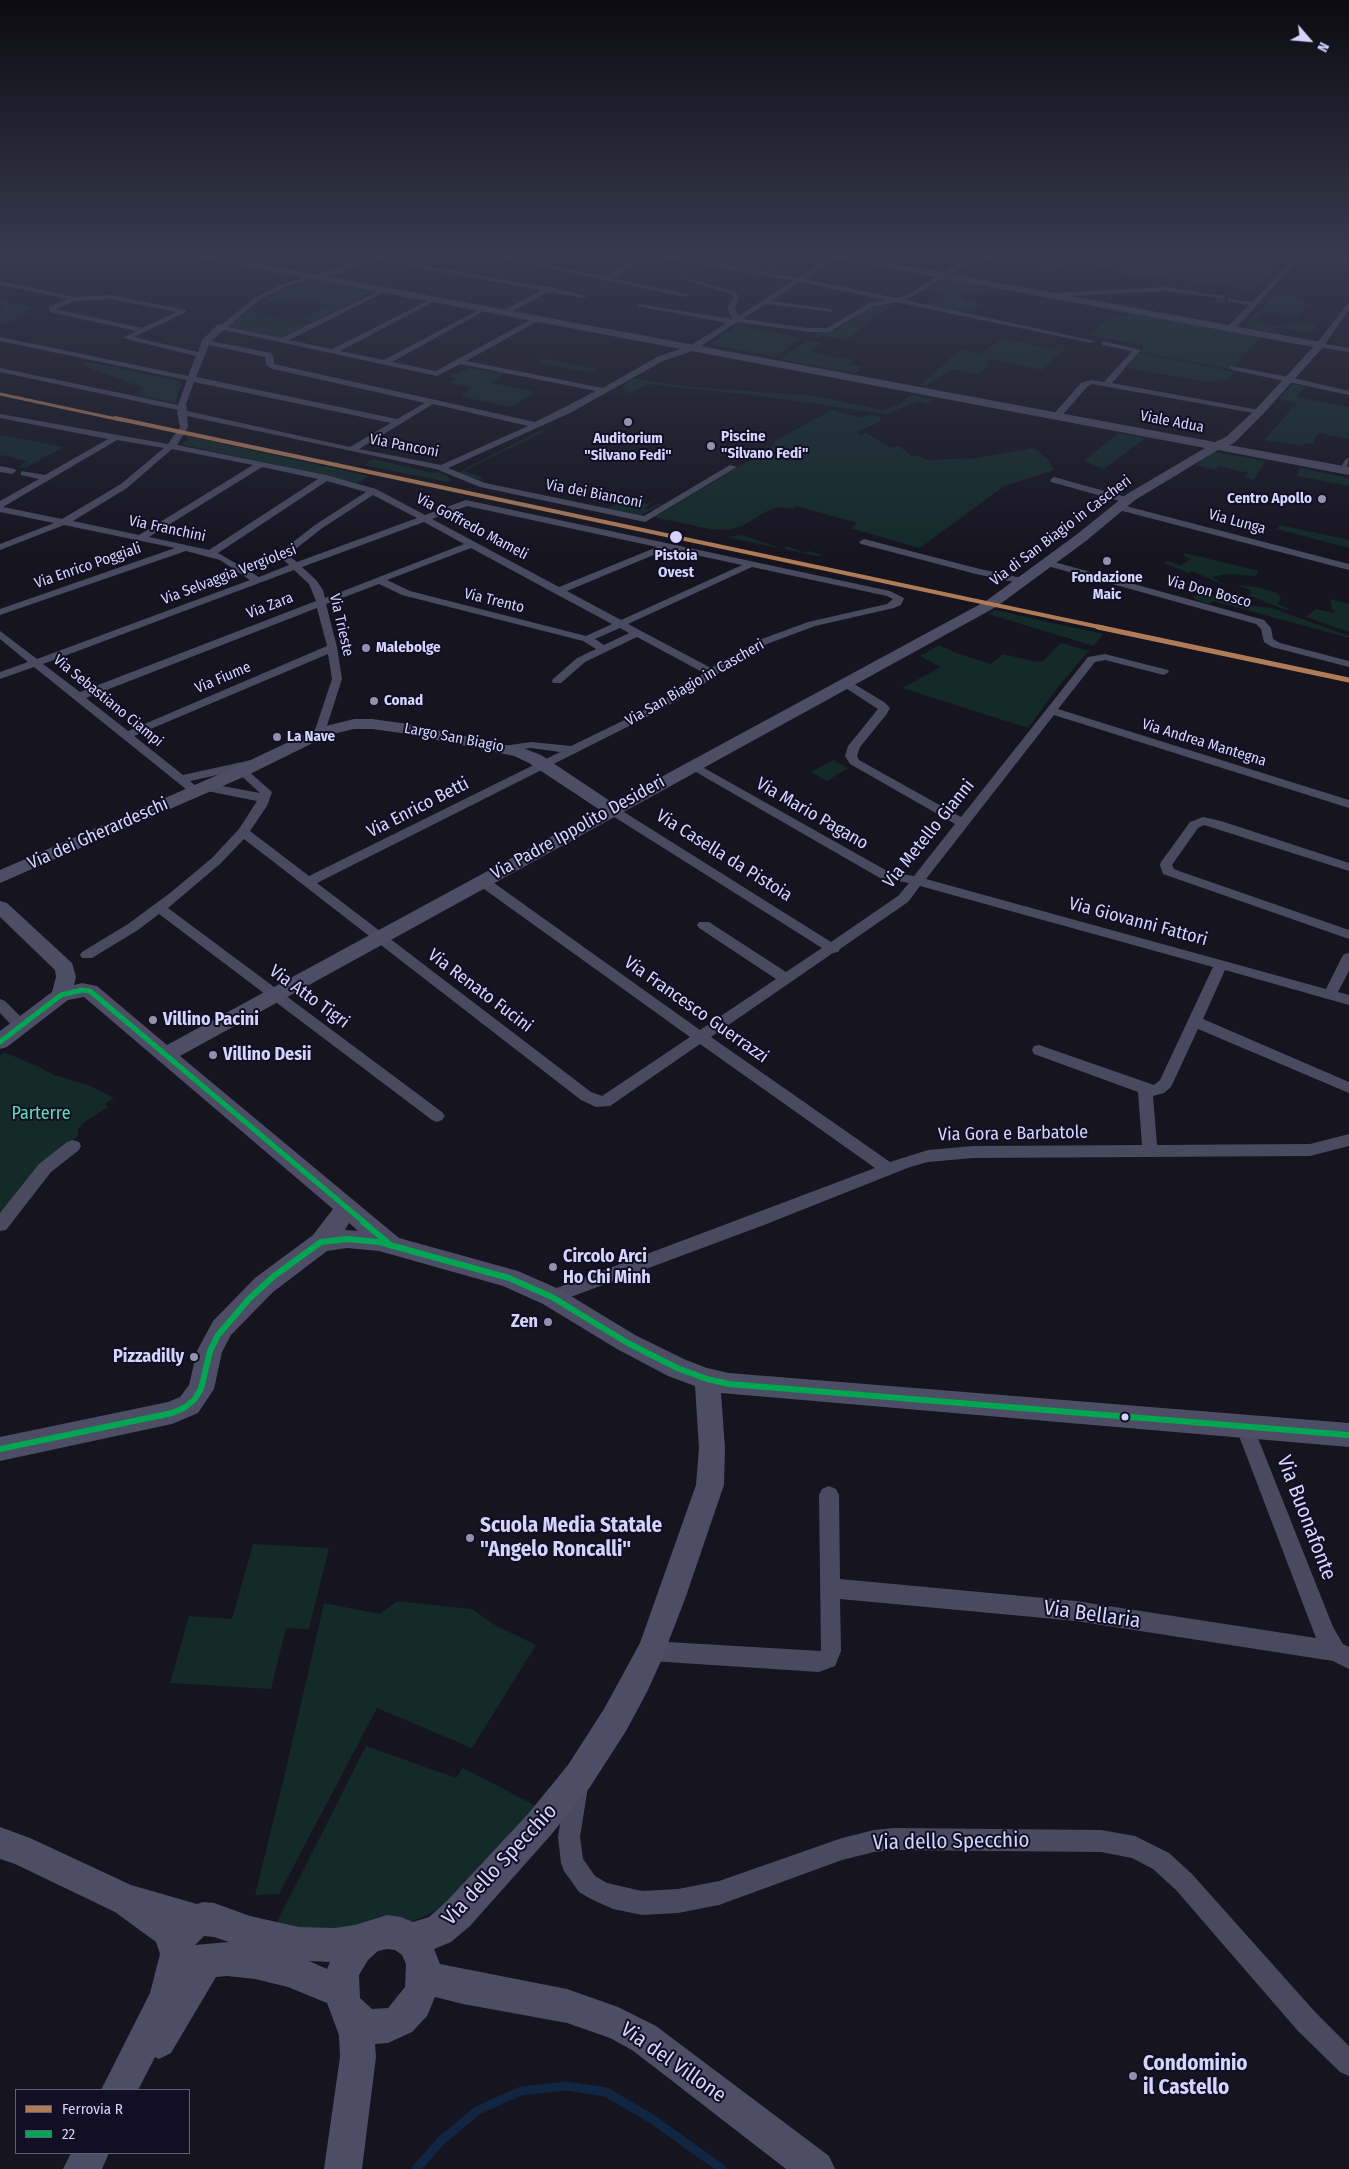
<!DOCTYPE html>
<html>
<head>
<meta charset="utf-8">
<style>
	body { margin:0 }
	#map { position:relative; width:1349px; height:2169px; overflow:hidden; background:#16141f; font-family:"Fira Sans Condensed",sans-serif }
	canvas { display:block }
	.legend { position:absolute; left:15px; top:2089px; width:175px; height:65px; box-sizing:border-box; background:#120f24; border:1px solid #605e7b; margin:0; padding:6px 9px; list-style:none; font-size:15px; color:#d6d4fd }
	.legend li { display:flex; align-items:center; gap:10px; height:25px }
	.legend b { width:25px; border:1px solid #605e7b }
	.north { position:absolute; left:1284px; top:15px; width:50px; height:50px; -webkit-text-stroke:4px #120f24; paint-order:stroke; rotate:117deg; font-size:14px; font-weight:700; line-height:20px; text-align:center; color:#d6d4fd }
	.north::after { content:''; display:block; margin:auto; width:18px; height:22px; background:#d6d4fd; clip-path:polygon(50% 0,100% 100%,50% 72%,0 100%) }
</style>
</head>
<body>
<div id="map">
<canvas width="1349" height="2169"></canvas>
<ul class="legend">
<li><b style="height:6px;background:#b07c57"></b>Ferrovia R</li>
<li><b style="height:6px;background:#00a651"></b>22</li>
</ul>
<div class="north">N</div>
</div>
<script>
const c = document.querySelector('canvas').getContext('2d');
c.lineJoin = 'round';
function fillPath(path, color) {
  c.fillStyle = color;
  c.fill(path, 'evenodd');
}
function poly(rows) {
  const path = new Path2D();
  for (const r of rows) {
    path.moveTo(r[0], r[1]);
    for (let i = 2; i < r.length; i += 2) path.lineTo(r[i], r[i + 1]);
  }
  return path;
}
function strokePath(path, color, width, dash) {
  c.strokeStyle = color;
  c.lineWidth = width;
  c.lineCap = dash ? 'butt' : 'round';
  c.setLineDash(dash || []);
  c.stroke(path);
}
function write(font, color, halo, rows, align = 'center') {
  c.font = font + ' "Fira Sans Condensed",sans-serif';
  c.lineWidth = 4;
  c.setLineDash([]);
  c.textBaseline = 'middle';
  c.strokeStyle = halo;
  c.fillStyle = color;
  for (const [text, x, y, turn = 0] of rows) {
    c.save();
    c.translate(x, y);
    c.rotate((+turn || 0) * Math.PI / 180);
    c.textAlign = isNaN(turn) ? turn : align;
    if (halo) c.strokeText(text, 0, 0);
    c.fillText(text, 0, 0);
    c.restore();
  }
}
fillPath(poly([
	[1137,254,1140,257,1165,256,1163,254,1206,254,1203,258,1246,264,1253,254,1279,254,1285,257,1284,261,1253,290,1146,276,1142,280,1123,273,1124,271,1080,264,1072,271,1057,268,1051,273,1025,269,1037,261,1012,255],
	[730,257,806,270,797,276,720,263],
	[308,279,369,291,373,292,313,323,298,319,329,305,296,298,283,303,267,300],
	[946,279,978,283,991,292,959,295,967,302,978,301,984,306,963,312,927,305,944,295,928,290],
	[1276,294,1308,299,1304,304,1308,305,1296,318,1262,312,1255,322,1277,326,1300,321,1319,324,1311,333,1276,328,1273,332,1245,327,1246,324],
	[0,301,18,305,32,308,24,312,30,314,0,326,0,310,6,307,0,305],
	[885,304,893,306,845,340,821,335,817,338,813,337,818,333,839,329,869,309],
	[1118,310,1262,336,1230,369,1141,352,1145,346,1089,335,1111,317,1128,315,1115,312],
	[249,311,309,325,281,338,230,326],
	[738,326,776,333,801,338,775,357,714,345,711,343],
	[1004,338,1062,351,1042,370,991,359,986,361,990,364,978,374,953,369,925,386,920,385,961,349,979,354],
	[808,340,821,343,809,352,852,360,848,364,863,367,855,373,781,359],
	[1140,353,1236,372,1227,380,1208,382,1127,368],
	[543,359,597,369,591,373,538,362],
	[89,362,180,381,181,384,175,403,133,394,143,388,82,365],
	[470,368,505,373,492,383,536,392,511,407,463,397,463,393,472,387,450,383,455,379,449,376],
	[634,378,683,386,816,396,881,410,897,406,912,395,933,399,927,404,918,401,886,414,761,396,649,384,629,394,626,392,622,386],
	[1293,384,1305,386,1297,397,1349,407,1349,439,1319,433,1312,444,1305,443,1303,446,1264,440,1297,403,1278,399],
	[832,410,861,418,872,415,880,417,881,421,857,432,861,435,866,433,891,448,899,446,912,456,920,456,926,460,977,458,1034,448,1049,460,1054,470,1004,486,920,548,853,529,851,528,857,523,797,506,793,509,779,507,769,510,740,527,726,530,710,529,654,517,769,449,774,445,774,442,780,438],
	[541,430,545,431,464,471,484,478,480,480,457,473],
	[1118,433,1145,438,1104,469,1084,461],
	[0,435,64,447,25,468,18,467,27,461,0,455],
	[187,436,369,476,357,483,184,445,184,442,190,440,186,439],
	[1214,452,1221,453,1265,461,1254,480,1245,477,1248,473,1219,466,1215,470,1195,465],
	[373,459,433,473,436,471,452,479,448,482,364,465],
	[1300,468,1349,478,1349,486,1298,476,1297,474],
	[626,498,647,504,656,500,644,508,648,509,659,503,662,504,641,515,607,508],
	[1280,525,1349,540,1349,548,1277,529],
	[742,535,783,549,787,546,806,553,808,551,824,555,817,556,726,537],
	[1185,553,1259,571,1256,576,1228,574,1212,577,1226,586,1192,571,1189,573,1163,563,1169,561,1181,566,1190,559,1183,556],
	[1237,585,1258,587,1277,593,1281,598,1278,604,1289,609,1286,610,1247,595,1251,594,1250,590],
	[1221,595,1227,600,1239,604,1272,608,1349,636,1349,638,1213,601,1210,604,1196,600,1193,596],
	[1330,599,1349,604,1349,632,1306,617,1316,609,1334,613,1335,610,1332,609],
	[995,610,1103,634,1094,646,988,614],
	[1061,643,1089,651,1058,687,1028,728,902,688,941,667,920,656,939,645,956,653,991,664,1003,654,1037,662,1043,661],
	[833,760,848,768,827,781,811,772],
	[4,1052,39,1067,54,1075,88,1085,114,1098,105,1104,108,1107,82,1124,78,1130,78,1136,54,1154,0,1218,0,1055],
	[253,1544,329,1548,309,1629,286,1628,271,1689,170,1683,189,1616,232,1619],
	[397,1601,472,1609,493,1624,536,1645,472,1748,377,1708,279,1894,255,1895,284,1778,324,1603,380,1614],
	[366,1746,456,1778,463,1768,540,1808,449,1901,430,1914,410,1922,370,1944,275,1926]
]), '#132a29');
strokePath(poly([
	[416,2169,442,2140,478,2110,521,2091,566,2086,606,2092,652,2119,722,2169]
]), '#112643', 9);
strokePath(poly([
	[1217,298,1230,300]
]), '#333140', 8, [8, 4]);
fillPath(poly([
	[479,254,491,254,603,276,647,254,662,254,798,278,836,254,843,254,805,279,896,298,905,296,963,261,994,254,1005,254,967,264,906,300,1095,341,1091,343,896,302,872,307,829,332,808,332,737,322,695,350,663,361,570,413,448,468,485,483,644,516,730,465,737,467,645,522,480,487,436,469,187,416,188,427,177,445,326,475,376,489,425,515,466,500,890,591,904,598,901,605,894,608,815,626,767,644,728,666,694,691,649,716,317,883,591,1092,602,1096,690,1037,477,884,476,881,477,878,487,878,700,1030,776,979,699,928,697,925,699,922,709,922,786,972,822,948,608,813,606,810,608,807,616,807,831,942,898,896,909,883,880,878,689,768,687,766,689,764,697,764,889,872,914,876,955,824,850,764,845,756,848,746,878,709,841,685,840,683,841,681,849,681,884,702,890,708,886,715,860,747,857,756,859,760,961,817,1088,657,1105,654,1168,670,1169,672,1164,675,1105,660,1095,662,1058,709,1349,800,1349,808,1054,715,926,879,1326,989,1342,957,1344,954,1349,953,1349,971,1338,992,1349,995,1349,1005,1225,970,1203,1019,1349,1082,1349,1093,1198,1029,1171,1087,1164,1093,1153,1096,1157,1145,1310,1144,1349,1134,1349,1146,1310,1156,973,1158,928,1162,910,1167,764,1225,552,1304,546,1302,543,1297,546,1292,875,1168,700,1044,610,1106,596,1107,581,1100,244,839,220,864,168,908,442,1112,445,1116,442,1120,437,1122,432,1120,159,914,138,930,92,958,82,958,80,955,82,952,128,924,170,893,212,858,239,829,257,801,202,790,200,787,202,784,206,783,260,793,236,771,190,781,202,791,196,795,192,794,34,667,0,679,0,672,28,662,0,639,0,631,37,659,250,580,220,560,186,551,0,615,0,609,175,548,64,525,0,550,0,544,54,523,0,512,0,501,39,479,21,475,21,471,45,475,108,439,0,418,0,414,168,444,180,427,177,412,178,410,0,372,0,368,178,405,187,380,0,341,0,337,188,376,196,356,123,338,136,331,50,312,49,307,67,299,0,285,0,281,74,297,111,295,186,310,186,312,134,337,198,352,202,340,217,325,221,325,255,298,281,285,312,274,314,275,314,277,285,287,259,300,228,327,281,338,385,288,388,290,387,291,289,340,332,349,435,297,437,298,437,300,340,351,384,360,484,307,488,309,486,310,392,362,436,371,535,317,538,317,538,321,466,361,603,388,657,357,689,346,727,323,641,307,637,305,639,304,732,319,727,307,733,299,731,294,682,279,682,277,736,292,739,299,735,307,738,316,793,281,653,256,611,278,688,294,689,295,686,297,479,254],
	[800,282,885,300,868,304,827,328,808,328,743,319,766,304,832,312,832,310,830,309,771,301,800,282],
	[111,299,177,312,142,328,55,309,75,301,111,299],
	[224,330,437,376,460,364,596,391,535,422,278,365,274,364,274,357,271,353,211,341,224,330],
	[209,345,265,357,266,365,273,369,425,403,397,419,196,377,209,345],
	[194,382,391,423,350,447,187,411,186,404,194,382],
	[433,404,528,426,441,465,359,449,433,404],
	[117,440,164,448,121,484,62,519,3,507,117,440],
	[172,449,253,465,139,535,73,521,127,488,172,449],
	[262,467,318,479,209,550,149,537,262,467],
	[327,481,366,492,315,525,280,552,278,554,280,557,289,565,259,577,218,553,327,481],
	[373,495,417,518,297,562,288,555,321,529,373,495],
	[467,506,657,547,559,587,432,519,467,506],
	[424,522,464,544,325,598,323,590,316,580,302,567,424,522],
	[471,548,554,593,612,624,586,636,410,591,387,580,471,548],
	[668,549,742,565,621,620,567,591,668,549],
	[752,567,887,596,893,599,887,604,808,622,759,640,711,668,628,624,752,567],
	[294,570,309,584,316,601,80,692,43,664,294,570],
	[379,584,402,595,583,641,596,649,577,658,553,679,552,681,553,683,561,683,585,662,637,637,704,673,686,687,641,712,571,746,531,742,503,746,501,748,507,751,531,748,560,752,309,876,250,831,267,806,272,792,246,769,255,766,257,764,255,762,251,760,183,775,134,736,328,654,332,679,314,733,316,735,324,735,342,679,337,647,326,604,379,584],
	[317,608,327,646,128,731,86,698,317,608],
	[620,628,629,633,604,645,595,639,620,628],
	[920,886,1213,967,1160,1080,1154,1085,1039,1045,1034,1046,1032,1050,1034,1054,1138,1092,1142,1145,973,1146,928,1150,890,1162,711,1037,833,953,838,952,840,949,908,902,920,886],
	[1293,254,1300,254,1302,256,1234,330,1228,330,1228,326,1249,305,1228,301,1228,299,1252,302,1295,257,1293,254],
	[0,256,3,258,3,264,0,266,0,256],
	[376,257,546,287,550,286,553,288,587,296,584,298,548,292,506,315,503,315,503,311,541,290,374,260,374,258,376,257],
	[1166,287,1222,296,1219,298,1166,291,1051,297,1048,295,1051,293,1166,287],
	[1349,303,1349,310,1325,344,1349,348,1349,352,1317,347,1317,343,1347,304,1349,303],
	[1102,341,1141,350,1112,383,1259,410,1263,412,1259,414,1092,384,1087,387,1059,419,1053,419,1053,415,1081,383,1091,380,1104,382,1132,351,1102,345,1102,341],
	[1230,366,1289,377,1349,391,1349,395,1233,370,1229,368,1230,366],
	[1349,457,1347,470,1340,472,1339,470,1345,460,1349,457],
	[0,466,15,469,16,471,12,474,0,472,0,466],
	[1054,477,1130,498,1132,500,1127,503,1051,482,1050,480,1054,477],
	[1118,504,1349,564,1349,570,1115,509,1115,505,1118,504],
	[864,539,980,569,1026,579,1028,581,1023,584,976,574,861,544,859,542,864,539],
	[1047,560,1264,620,1271,628,1273,639,1280,643,1349,661,1349,667,1272,647,1264,642,1261,629,1256,624,1044,565,1042,563,1047,560],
	[1203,817,1221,821,1349,863,1349,871,1204,825,1198,828,1172,865,1174,869,1179,871,1349,930,1349,939,1163,874,1160,865,1161,862,1190,822,1203,817],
	[0,999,5,1001,26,1022,28,1026,26,1030,16,1030,0,1013,0,999],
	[73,1140,79,1142,81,1146,79,1150,51,1172,6,1230,0,1231,0,1213,39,1164,67,1142,73,1140],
	[1245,1420,1252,1422,1254,1428,1333,1627,1343,1644,1349,1647,1349,1669,1333,1661,1076,1621,840,1599,841,1651,835,1666,819,1672,651,1661,644,1658,641,1651,644,1644,651,1641,821,1651,819,1495,822,1489,829,1486,836,1489,839,1495,840,1579,1076,1601,1316,1638,1236,1428,1238,1422,1245,1420],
	[577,1776,585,1779,588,1787,580,1837,583,1859,595,1876,607,1883,642,1891,678,1889,719,1881,842,1838,874,1830,894,1828,1101,1830,1135,1836,1169,1853,1192,1874,1316,2013,1349,2046,1349,2076,1340,2072,1298,2031,1176,1890,1153,1869,1132,1858,1101,1852,894,1850,874,1852,842,1860,719,1905,678,1913,642,1915,613,1909,591,1899,579,1892,564,1871,561,1863,558,1837,566,1787,569,1779,577,1776]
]), '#494a60');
fillPath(poly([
	[190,254,208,254,314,274,384,254,398,254,397,256,324,276,1215,442,1226,437,1255,410,1313,347,829,257,824,254,843,254,1320,342,1325,345,1263,414,1234,443,1229,445,1349,467,1349,475,1218,450,1135,500,1086,541,996,607,180,1056,399,1238,518,1271,561,1290,635,1335,686,1360,707,1368,729,1373,1349,1423,1349,1447,721,1393,725,1448,724,1485,685,1599,661,1661,647,1692,626,1731,590,1787,550,1836,470,1926,451,1942,434,1949,440,1964,567,1989,618,2007,656,2026,829,2156,835,2169,786,2169,662,2073,632,2050,610,2038,567,2023,463,2004,435,1997,427,2016,412,2032,388,2043,375,2044,376,2057,362,2169,324,2169,340,2057,339,2035,327,2003,288,1987,255,1979,227,1976,216,1977,171,2053,159,2059,155,2057,138,2090,101,2090,150,1993,160,1954,156,1942,115,1912,15,1864,0,1859,0,1827,30,1838,131,1885,197,1904,203,1902,214,1903,250,1916,299,1927,335,1928,355,1925,387,1915,401,1917,413,1922,429,1917,446,1902,528,1814,568,1765,604,1709,640,1643,696,1485,699,1448,695,1386,668,1376,617,1349,543,1304,503,1286,379,1251,347,1248,327,1251,273,1292,231,1335,222,1352,214,1389,198,1413,172,1424,0,1461,0,1437,168,1402,180,1397,189,1385,197,1351,213,1321,255,1278,313,1235,333,1209,84,997,68,1000,7,1047,0,1049,0,1031,52,992,56,977,55,970,0,917,0,901,7,903,72,963,76,977,74,985,82,983,97,986,167,1045,600,810,529,763,514,756,408,734,372,729,354,729,329,735,248,775,0,883,0,870,236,767,318,728,354,719,372,719,408,724,525,749,541,755,613,803,986,601,1076,535,1127,494,1205,448,194,257,190,254],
	[349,1223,358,1231,345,1230,349,1223],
	[204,1936,214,1937,229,1942,195,1945,204,1936],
	[387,1949,395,1950,402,1955,406,1964,405,1987,388,2008,372,2009,360,1998,359,1975,368,1960,378,1951,387,1949],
	[309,1961,330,1962,327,1969,309,1961],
	[71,2153,109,2153,102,2169,63,2169,71,2153]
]), '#4d4d65');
strokePath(poly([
	[0,1042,61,995,82,990,90,991,365,1223]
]), '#00a651', 5);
strokePath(poly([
	[363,1222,392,1246],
	[0,1449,172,1413,184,1408,194,1400,201,1389,210,1351,218,1335,249,1299,274,1276,321,1242,347,1239,379,1242,509,1278,552,1297,626,1342,677,1368,707,1379,729,1384,1349,1435]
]), '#00a651', 6);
strokePath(poly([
	[0,394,121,420]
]), '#b07c57', 3);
strokePath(poly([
	[115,418,1104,628]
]), '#b07c57', 4);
strokePath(poly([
	[1098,627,1349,680]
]), '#b07c57', 5);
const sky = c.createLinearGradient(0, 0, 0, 557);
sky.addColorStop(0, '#0c0b11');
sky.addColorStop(0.46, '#363a4d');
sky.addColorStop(1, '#363a4d00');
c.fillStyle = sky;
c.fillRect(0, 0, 1349, 557);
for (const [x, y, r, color] of [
	[628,422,5,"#9391af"],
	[711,446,5,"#9391af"],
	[1322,499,5,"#9391af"],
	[676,537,7,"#d6d4fd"],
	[1107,561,5,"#9391af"],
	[366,648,5,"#9391af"],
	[374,701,5,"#9391af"],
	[277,737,5,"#9391af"],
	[153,1020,5,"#9391af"],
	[213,1055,5,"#9391af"],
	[553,1267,5,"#9391af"],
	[548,1322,5,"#9391af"],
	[194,1357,5,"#9391af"],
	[1125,1417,4.5,"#d6d4fd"],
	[470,1538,5,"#9391af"],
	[1133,2076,5,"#9391af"]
]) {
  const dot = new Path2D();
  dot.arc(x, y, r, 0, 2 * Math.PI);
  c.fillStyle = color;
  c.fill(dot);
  strokePath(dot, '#120f24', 2);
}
write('15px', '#d6d4fd', '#120f24', [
	["Viale Adua",1172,422,11],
	["Via Panconi",404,446,11],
	["Via dei Bianconi",594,494,11],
	["Via Lunga",1237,522,15],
	["Via Goffredo Mameli",472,527,28],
	["Via Franchini",167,529,12],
	["Via di San Biagio in Cascheri",1061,531,-37],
	["Via Enrico Poggiali",88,566,-19],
	["Via Selvaggia Vergiolesi",229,575,-21],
	["Via Don Bosco",1209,592,15],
	["Via Trento",494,601,14],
	["Via Zara",270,606,-21],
	["Via Trieste",341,625,77],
	["Via Fiume",223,678,-23],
	["Via San Biagio in Cascheri",695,683,-30],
	["Via Sebastiano Ciampi",108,701,39],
	["Largo San Biagio",454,738,11],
	["Via Andrea Mantegna",1204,743,17]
]);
write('bold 15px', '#d6d4fd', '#120f24', [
	["Piscine",721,437],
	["\"Silvano Fedi\"",721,454],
	["Auditorium",628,439,"center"],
	["\"Silvano Fedi\"",628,456,"center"],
	["Centro Apollo",1312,499,"right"],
	["Fondazione",1107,578,"center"],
	["Maic",1107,595,"center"],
	["Malebolge",376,648],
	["Conad",384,701],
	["La Nave",287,737]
], 'left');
write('bold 15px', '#d6d4fd', '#120f24', [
	["Pistoia",676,556],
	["Ovest",676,573]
]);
write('18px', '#d6d4fd', '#120f24', [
	["Via Enrico Betti",418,808,-27],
	["Via Mario Pagano",812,814,30],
	["Via Padre Ippolito Desideri",578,828,-29],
	["Via dei Gherardeschi",98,834,-24],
	["Via Metello Gianni",929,834,-51],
	["Via Casella da Pistoia",724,856,32],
	["Via Giovanni Fattori",1138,922,15],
	["Via Renato Fucini",480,991,37],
	["Via Atto Tigri",309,997,36],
	["Via Francesco Guerrazzi",696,1010,35],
	["Via Gora e Barbatole",1013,1134,-1]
]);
write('bold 18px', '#d6d4fd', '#120f24', [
	["Villino Pacini",163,1020],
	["Villino Desii",223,1055],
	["Circolo Arci",563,1257],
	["Ho Chi Minh",563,1278],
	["Zen",538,1322,"right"],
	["Pizzadilly",184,1357,"right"]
], 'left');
write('18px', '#62dbb6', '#120f24', [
	["Parterre",41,1114]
]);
write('21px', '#d6d4fd', '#120f24', [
	["Via Buonafonte",1306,1518,69],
	["Via Bellaria",1092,1615,8],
	["Via dello Specchio",951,1842,-1],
	["Via dello Specchio",500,1865,-47],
	["Via del Villone",673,2063,35]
]);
write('bold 21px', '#d6d4fd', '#120f24', [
	["Scuola Media Statale",480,1526],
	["\"Angelo Roncalli\"",480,1550],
	["Condominio",1143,2064],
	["il Castello",1143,2088]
], 'left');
</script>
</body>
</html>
